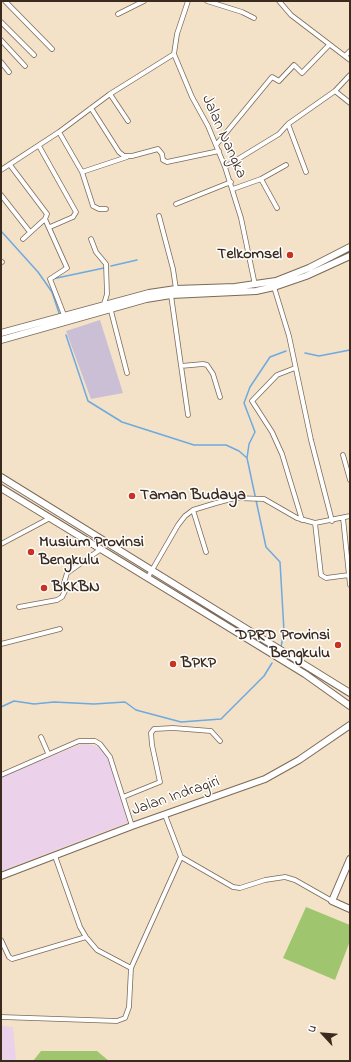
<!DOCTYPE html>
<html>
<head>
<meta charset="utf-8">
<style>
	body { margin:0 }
	#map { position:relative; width:351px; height:1062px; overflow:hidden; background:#f3e2c7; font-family:"Indie Flower",sans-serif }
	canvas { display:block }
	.frame { position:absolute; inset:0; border:2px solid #3b2a1e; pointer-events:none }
	.north { position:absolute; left:303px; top:1014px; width:40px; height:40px; -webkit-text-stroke:3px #fff; paint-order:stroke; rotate:296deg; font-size:11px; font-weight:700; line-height:16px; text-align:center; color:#3b2a1e }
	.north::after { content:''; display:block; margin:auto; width:14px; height:18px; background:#3b2a1e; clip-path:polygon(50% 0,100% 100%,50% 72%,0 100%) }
</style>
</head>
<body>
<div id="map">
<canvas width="351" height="1062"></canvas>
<div class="frame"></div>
<div class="north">U</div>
</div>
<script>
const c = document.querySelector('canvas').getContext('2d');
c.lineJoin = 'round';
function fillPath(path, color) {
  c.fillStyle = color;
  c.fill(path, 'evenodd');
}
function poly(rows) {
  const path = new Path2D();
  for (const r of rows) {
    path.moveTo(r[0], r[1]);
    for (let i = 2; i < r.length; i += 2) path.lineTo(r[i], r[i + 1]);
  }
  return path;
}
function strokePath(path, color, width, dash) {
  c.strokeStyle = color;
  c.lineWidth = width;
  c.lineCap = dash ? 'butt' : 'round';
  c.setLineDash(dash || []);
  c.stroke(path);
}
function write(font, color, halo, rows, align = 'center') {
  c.font = font + ' "Indie Flower",sans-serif';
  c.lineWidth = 3;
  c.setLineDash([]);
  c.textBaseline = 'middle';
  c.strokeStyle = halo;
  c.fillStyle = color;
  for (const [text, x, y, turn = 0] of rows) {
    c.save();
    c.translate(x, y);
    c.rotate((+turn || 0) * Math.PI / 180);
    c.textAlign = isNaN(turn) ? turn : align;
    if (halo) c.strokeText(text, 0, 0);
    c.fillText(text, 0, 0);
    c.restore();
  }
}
fillPath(poly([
	[84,743,106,749,129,822,1,871,1,777],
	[1,1026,13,1027,16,1061,1,1061]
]), '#ecd1eb');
fillPath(poly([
	[100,320,123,393,91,399,66,331]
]), '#cbbfd5');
fillPath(poly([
	[306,907,350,925,350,941,335,980,283,958],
	[41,1051,97,1051,109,1061,33,1061]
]), '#a0c56f');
strokePath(poly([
	[1,231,38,272,52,292,60,316],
	[111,266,137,260],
	[52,279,104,268],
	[66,335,88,401,122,422,194,445,226,445,239,451,247,458,266,547,280,562,284,631,281,647],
	[305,353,319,356,350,350],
	[247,458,249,444,255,432,244,403,250,387,270,357,286,351],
	[1,707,14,701,34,704,54,702,94,704,125,702,136,710,181,722,221,719,264,676,272,663]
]), '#6ea9df', 1.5);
const street = poly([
	[5,1,52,49],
	[188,1,177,34,174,54,192,97,208,126,225,167,241,218,255,285],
	[207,1,242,12,254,18],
	[279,1,291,15,350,60],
	[118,14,144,1],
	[1,22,34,55],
	[1,40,25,66],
	[345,56,350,51],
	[1,62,9,72],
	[335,91,350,103],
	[110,94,128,121],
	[91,108,119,152,124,156,132,156,158,149,162,154,163,160,167,162,219,151],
	[288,124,306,172],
	[59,132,82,172,93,206,99,209,106,209],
	[216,145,272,77,279,81,294,65,302,73,329,45],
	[39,146,76,212,73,217,50,227],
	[10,165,47,214,45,219,23,239],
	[225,167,279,134,288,124,335,91,350,75],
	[1,170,59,132,110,94,174,54],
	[82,172,127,157],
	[261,179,277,208],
	[233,189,261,179,286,165],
	[1,195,30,232],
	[176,204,231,182],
	[159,216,173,269,176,289],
	[45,219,67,268,50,279,64,315],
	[91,239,96,252,106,264,107,294,104,304],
	[1,262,2,262],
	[274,287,289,336,311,440,332,521],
	[171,295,188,415],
	[110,307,127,373],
	[181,366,203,364,207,365,213,374,220,397],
	[295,368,277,375,252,401,272,432,282,454,302,520],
	[343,455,350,480],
	[193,510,206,552],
	[343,518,350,585],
	[315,523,321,575,326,578,349,575],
	[1,544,50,518],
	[148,577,178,525,185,516,193,510,216,503,235,498,264,499,297,518,315,523,350,516],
	[19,607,57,600,62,597,65,591,64,583,67,573,101,549],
	[1,644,60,629],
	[41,737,48,753],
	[1,775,79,741,95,741,100,744,110,757,132,826],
	[123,797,160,782,152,745,151,733,154,729,173,728,211,731,220,741],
	[55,856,80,927,86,937,97,950,131,968],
	[181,857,233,887,240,888,265,880,285,877,295,880,332,901],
	[1,940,9,957,12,959,86,937],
	[1,1017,117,1021,125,1018,129,1007,131,968,181,857,165,815]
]);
const secondary = poly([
	[1,477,350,693],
	[1,488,305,674,350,706],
	[350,859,332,901,350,909],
	[1,876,132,826,265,779,299,760,350,725]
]);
const primary = poly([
	[1,333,149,293,176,289,235,287,276,281,309,268,350,247],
	[1,340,146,299,171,295,256,291,274,287,306,276,350,256]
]);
strokePath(street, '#7b6a59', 5.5);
strokePath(secondary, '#7b6a59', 8);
strokePath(primary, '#7b6a59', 8);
strokePath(street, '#fff', 4);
strokePath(secondary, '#fff', 6);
strokePath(primary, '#fff', 6);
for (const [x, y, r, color] of [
	[290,255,4,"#c8321e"],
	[132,496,4,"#c8321e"],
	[31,552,4,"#c8321e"],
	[44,588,4,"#c8321e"],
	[338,645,4,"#c8321e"],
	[173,664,4,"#c8321e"]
]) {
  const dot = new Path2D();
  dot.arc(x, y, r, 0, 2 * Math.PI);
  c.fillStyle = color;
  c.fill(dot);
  strokePath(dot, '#fff', 1.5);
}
write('16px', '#3b2a1e', '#fff', [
	["Jalan Nangka",223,137,66],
	["Jalan Indragiri",176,797,-19]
]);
write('bold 16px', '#3b2a1e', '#fff', [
	["Telkomsel",282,255,"right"],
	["Taman Budaya",140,496],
	["Musium Provinsi",39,543],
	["Bengkulu",39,561],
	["BKKBN",52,588],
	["DPRD Provinsi",330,636,"right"],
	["Bengkulu",330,654,"right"],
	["BPKP",181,664]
], 'left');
</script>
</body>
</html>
